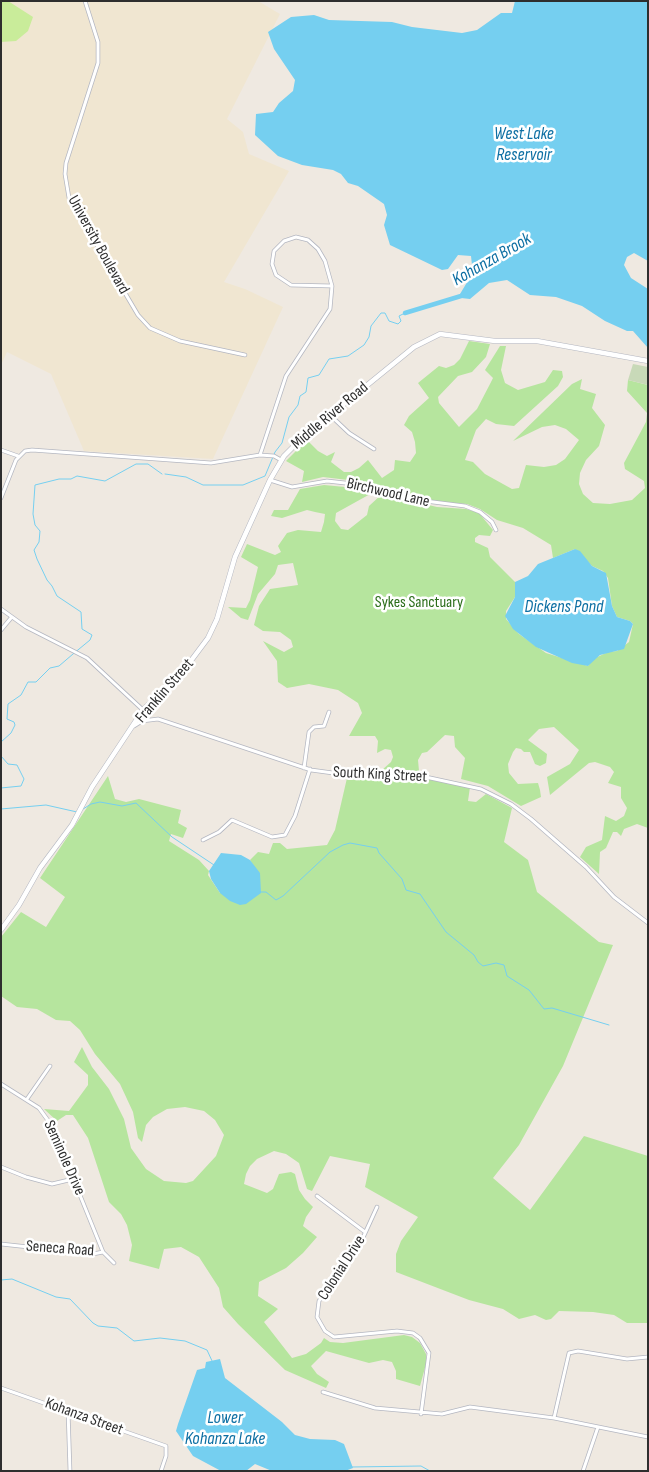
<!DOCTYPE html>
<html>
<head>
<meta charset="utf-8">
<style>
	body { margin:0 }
	#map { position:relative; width:649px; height:1472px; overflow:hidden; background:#efe9e1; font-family:"Sofia Sans Condensed",sans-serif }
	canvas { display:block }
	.frame { position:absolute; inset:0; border:2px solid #2e2e2e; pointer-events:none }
</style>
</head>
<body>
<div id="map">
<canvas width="649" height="1472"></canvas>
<div class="frame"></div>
</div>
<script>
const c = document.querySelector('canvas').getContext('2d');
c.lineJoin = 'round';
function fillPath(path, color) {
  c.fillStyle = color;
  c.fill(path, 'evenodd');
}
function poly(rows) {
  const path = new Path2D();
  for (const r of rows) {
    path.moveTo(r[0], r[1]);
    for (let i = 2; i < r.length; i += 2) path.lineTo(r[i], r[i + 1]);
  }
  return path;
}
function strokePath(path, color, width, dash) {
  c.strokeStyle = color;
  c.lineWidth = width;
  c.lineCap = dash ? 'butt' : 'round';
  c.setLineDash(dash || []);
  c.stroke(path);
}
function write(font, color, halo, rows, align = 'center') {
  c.font = font + ' "Sofia Sans Condensed",sans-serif';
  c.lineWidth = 5;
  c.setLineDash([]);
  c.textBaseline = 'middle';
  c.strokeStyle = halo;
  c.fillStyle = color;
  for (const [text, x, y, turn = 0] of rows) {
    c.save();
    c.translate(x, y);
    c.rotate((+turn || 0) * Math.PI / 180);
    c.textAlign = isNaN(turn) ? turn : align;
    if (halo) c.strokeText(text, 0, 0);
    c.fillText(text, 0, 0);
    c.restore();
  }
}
fillPath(poly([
	[1,1,258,1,280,14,227,119,243,132,249,154,289,171,224,282,245,289,283,307,213,459,84,451,51,374,7,352,1,365]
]), '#f0e6d1');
fillPath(poly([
	[469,341,490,344,486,357,472,372,458,376,438,397,439,403,459,427,477,409,490,384,493,378,485,370,500,346,506,346,501,370,505,383,518,390,545,382,553,370,562,371,563,377,558,386,514,426,496,424,486,419,476,430,465,460,473,462,485,474,512,489,519,488,526,465,544,467,556,465,565,459,579,440,566,429,555,425,542,427,513,441,572,384,582,379,580,389,596,394,592,408,605,425,599,446,586,460,580,473,579,484,583,494,593,503,610,504,632,500,645,488,644,481,625,469,624,463,646,422,647,413,627,391,628,380,648,385,648,828,637,824,624,829,621,836,617,832,613,832,606,848,600,852,599,874,580,857,586,847,602,840,605,816,616,821,624,816,627,808,621,798,621,787,608,783,614,772,610,767,595,762,589,763,550,795,547,777,570,764,579,750,554,727,539,729,528,740,547,754,546,763,540,766,535,764,530,752,524,752,521,749,516,748,513,752,508,764,509,773,518,784,538,783,540,790,541,797,521,806,488,786,461,779,465,758,455,747,454,736,445,735,427,752,422,753,418,760,419,771,382,770,391,762,393,757,391,750,385,749,377,753,378,741,375,736,349,736,362,713,358,703,338,690,309,684,287,688,278,682,277,661,263,641,284,652,293,647,291,640,280,632,263,631,254,625,259,606,270,589,298,585,293,563,278,565,275,574,258,594,248,620,241,618,228,607,246,608,250,600,258,567,241,557,247,544,275,555,281,552,278,546,287,533,298,530,321,532,324,522,325,514,315,512,307,510,282,518,271,516,274,510,288,510,300,489,324,485,345,487,372,493,336,513,335,521,341,529,348,530,367,515,369,506,382,494,437,507,466,509,479,513,493,530,490,536,479,535,475,538,475,542,488,548,490,557,515,582,515,597,506,611,506,619,519,634,546,653,588,666,593,659,608,652,617,651,629,642,633,624,630,621,617,617,612,606,608,578,603,571,592,566,575,549,553,558,551,545,523,528,497,520,480,509,467,504,438,502,348,480,323,477,302,482,304,471,286,461,307,440,318,451,327,456,335,452,331,462,344,472,351,472,359,468,368,460,382,478,394,470,395,460,410,462,416,453,415,442,412,432,404,425,409,416,429,398,418,383,439,366,446,368,454,365,460,359],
	[108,776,115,799,126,802,139,799,181,810,178,823,187,828,183,838,171,834,169,841,199,860,209,871,208,875,220,893,253,865,250,860,258,852,269,854,273,843,280,843,287,849,327,845,335,830,347,778,412,777,446,782,470,787,468,801,476,802,486,794,512,808,504,842,528,860,537,892,599,942,613,945,563,1066,519,1145,493,1178,530,1210,584,1136,648,1156,648,1323,627,1323,614,1315,593,1312,559,1311,551,1319,546,1320,535,1315,519,1319,503,1309,469,1300,396,1272,396,1254,401,1241,418,1217,365,1187,370,1164,330,1156,312,1191,307,1189,299,1163,286,1154,274,1151,257,1159,250,1166,246,1174,244,1184,267,1193,273,1189,279,1174,291,1172,295,1174,299,1190,305,1199,313,1207,306,1217,303,1226,317,1237,303,1253,286,1268,259,1282,258,1296,278,1309,264,1322,292,1358,306,1354,321,1343,324,1338,330,1342,343,1343,404,1335,412,1337,420,1343,426,1354,426,1364,420,1386,396,1379,396,1371,392,1362,383,1360,369,1363,326,1351,311,1366,317,1374,329,1382,326,1388,285,1370,238,1324,223,1307,219,1288,199,1257,181,1247,164,1249,159,1269,129,1261,132,1245,127,1225,121,1214,109,1202,88,1138,73,1115,66,1115,57,1121,44,1109,69,1111,88,1085,88,1075,74,1062,82,1047,92,1067,109,1089,124,1119,131,1148,146,1169,164,1181,186,1183,193,1181,216,1156,224,1135,215,1120,204,1111,185,1107,167,1109,153,1117,146,1125,142,1142,138,1138,133,1112,120,1084,95,1054,80,1030,70,1021,56,1020,37,1009,17,1007,1,996,1,937,21,912,46,927,65,897,40,878]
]), '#b6e59e');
fillPath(poly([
	[633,364,648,367,648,385,628,380]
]), '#c8d9b8');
fillPath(poly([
	[1,1,8,1,33,17,28,31,16,41,1,42]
]), '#c9ec9a');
fillPath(poly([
	[515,1,648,1,648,261,634,253,627,257,624,265,631,278,648,289,648,348,633,331,627,331,605,321,582,306,556,297,530,295,507,280,489,283,470,299,461,298,460,294,469,279,472,265,471,256,458,255,448,269,442,270,390,245,384,225,387,215,384,204,358,186,348,183,341,174,333,170,302,165,278,156,255,135,256,114,273,112,279,103,293,91,295,80,274,49,268,32,291,17,314,15,329,20,392,22,412,27,462,33,477,30,501,13,512,13],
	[575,549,580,551,592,566,606,573,612,606,617,617,630,621,633,624,624,649,600,655,588,666,572,663,536,647,513,629,505,616,515,597,515,582,528,576,538,564],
	[221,853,241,855,250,860,260,873,261,893,246,904,240,905,230,901,220,893,211,879,209,871],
	[220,1359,225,1378,282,1422,295,1435,310,1439,335,1440,344,1444,353,1468,345,1471,272,1471,255,1464,246,1471,221,1471,193,1456,176,1431,178,1424,197,1370,205,1368,206,1362]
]), '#75cff0');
strokePath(poly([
	[165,474,186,477,203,485,243,485,265,476,275,452,282,443,289,417,298,405,300,396,306,392,308,378,319,375,329,359,348,356,364,345,369,337,371,326,381,313,385,313,389,321,398,324,401,321,399,316,405,313],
	[1,742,11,733,15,725,14,722,7,719,8,704,21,695,28,682,36,682,50,668,59,666,73,654,90,640,92,635,82,629,81,612,57,596,52,586,47,580,37,559,34,550,39,542,40,531,35,525,33,514,35,485,59,479,71,479,77,476,105,481,136,464,148,464,162,474],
	[1,756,8,764,17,765,24,779,21,786,1,788],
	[1,809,46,805,77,812],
	[80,811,91,804,100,802,122,806,136,803,172,837,214,865],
	[260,892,266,892,276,900,283,896,330,852,343,845,350,843,377,848,379,853,402,879,406,890,420,894,446,932,474,955,478,962,483,966,496,963,504,965,507,976,529,990,544,1009,552,1008,609,1025],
	[1,1280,12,1279,56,1297,70,1299,93,1323,98,1326,117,1328,134,1341,160,1338,185,1341,207,1350,213,1363],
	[352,1467,421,1466,430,1471]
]), '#75cff0', 1);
strokePath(poly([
	[405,313,461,296]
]), '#75cff0', 4.5);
const street = poly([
	[85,1,98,42,98,63,66,163,65,174,69,198,138,315,150,328,180,341,245,355],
	[296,237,308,240,318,249,325,261,332,286,291,285,276,275,272,264,274,251,284,241,296,237],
	[330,415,349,433,374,449],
	[1,450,18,456],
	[260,455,286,376,330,309,332,286],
	[270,480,292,487,327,481,354,484,417,500,465,506,480,512,492,522,496,530],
	[1,498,16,460,25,451,32,450,211,463,260,455,274,456,281,460],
	[1,609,26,627,87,658,143,710],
	[1,630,11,618],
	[134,726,142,721,158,719,311,770,355,776,421,776,481,789,511,804,531,819,586,867,614,897,648,923],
	[304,768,309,732,314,727,324,726,329,712],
	[203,840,219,832,232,820,272,837,285,835,295,816,310,769],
	[1,1084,39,1108,52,1126,103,1252],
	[27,1099,50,1066],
	[1,1167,26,1177,52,1184,73,1179],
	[317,1196,365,1232],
	[377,1207,361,1242,319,1301,317,1317,325,1331,334,1337,397,1331,413,1333,420,1338,429,1353,421,1414],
	[1,1244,93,1254,103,1252,114,1263],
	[1,1388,166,1446,166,1456,161,1471],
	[323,1392,375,1408,442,1414,470,1407,554,1418,648,1437],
	[68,1410,70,1471],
	[554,1418,569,1353,578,1351,627,1359,648,1357],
	[583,1471,598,1427]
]);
const secondary = poly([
	[1,930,19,905,40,868,72,825,92,787,143,710,187,666,208,638,217,619,235,557,270,480,284,456,301,439,414,347,440,334,495,341,537,341,648,361]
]);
strokePath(street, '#b4b7c1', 4.5);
strokePath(secondary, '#b4b7c1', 5.5);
strokePath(street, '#fff', 3);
strokePath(secondary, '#fff', 4.5);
write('16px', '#2e2e2e', '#fff', [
	["University Boulevard",98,245,61],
	["Middle River Road",330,416,-40],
	["Birchwood Lane",388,493,13],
	["Franklin Street",165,691,-49],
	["South King Street",380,775,3],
	["Seminole Drive",64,1158,66],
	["Seneca Road",60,1249,4],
	["Colonial Drive",342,1268,-57],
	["Kohanza Street",84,1417,20]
]);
write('16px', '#2c6e1b', '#fff', [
	["Sykes Sanctuary",419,603]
]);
write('italic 18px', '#0d6fa3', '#fff', [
	["West Lake",524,134],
	["Reservoir",524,155],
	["Kohanza Brook",492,260,-30],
	["Dickens Pond",564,607],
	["Lower",225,1418],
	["Kohanza Lake",225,1439]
]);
</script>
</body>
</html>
